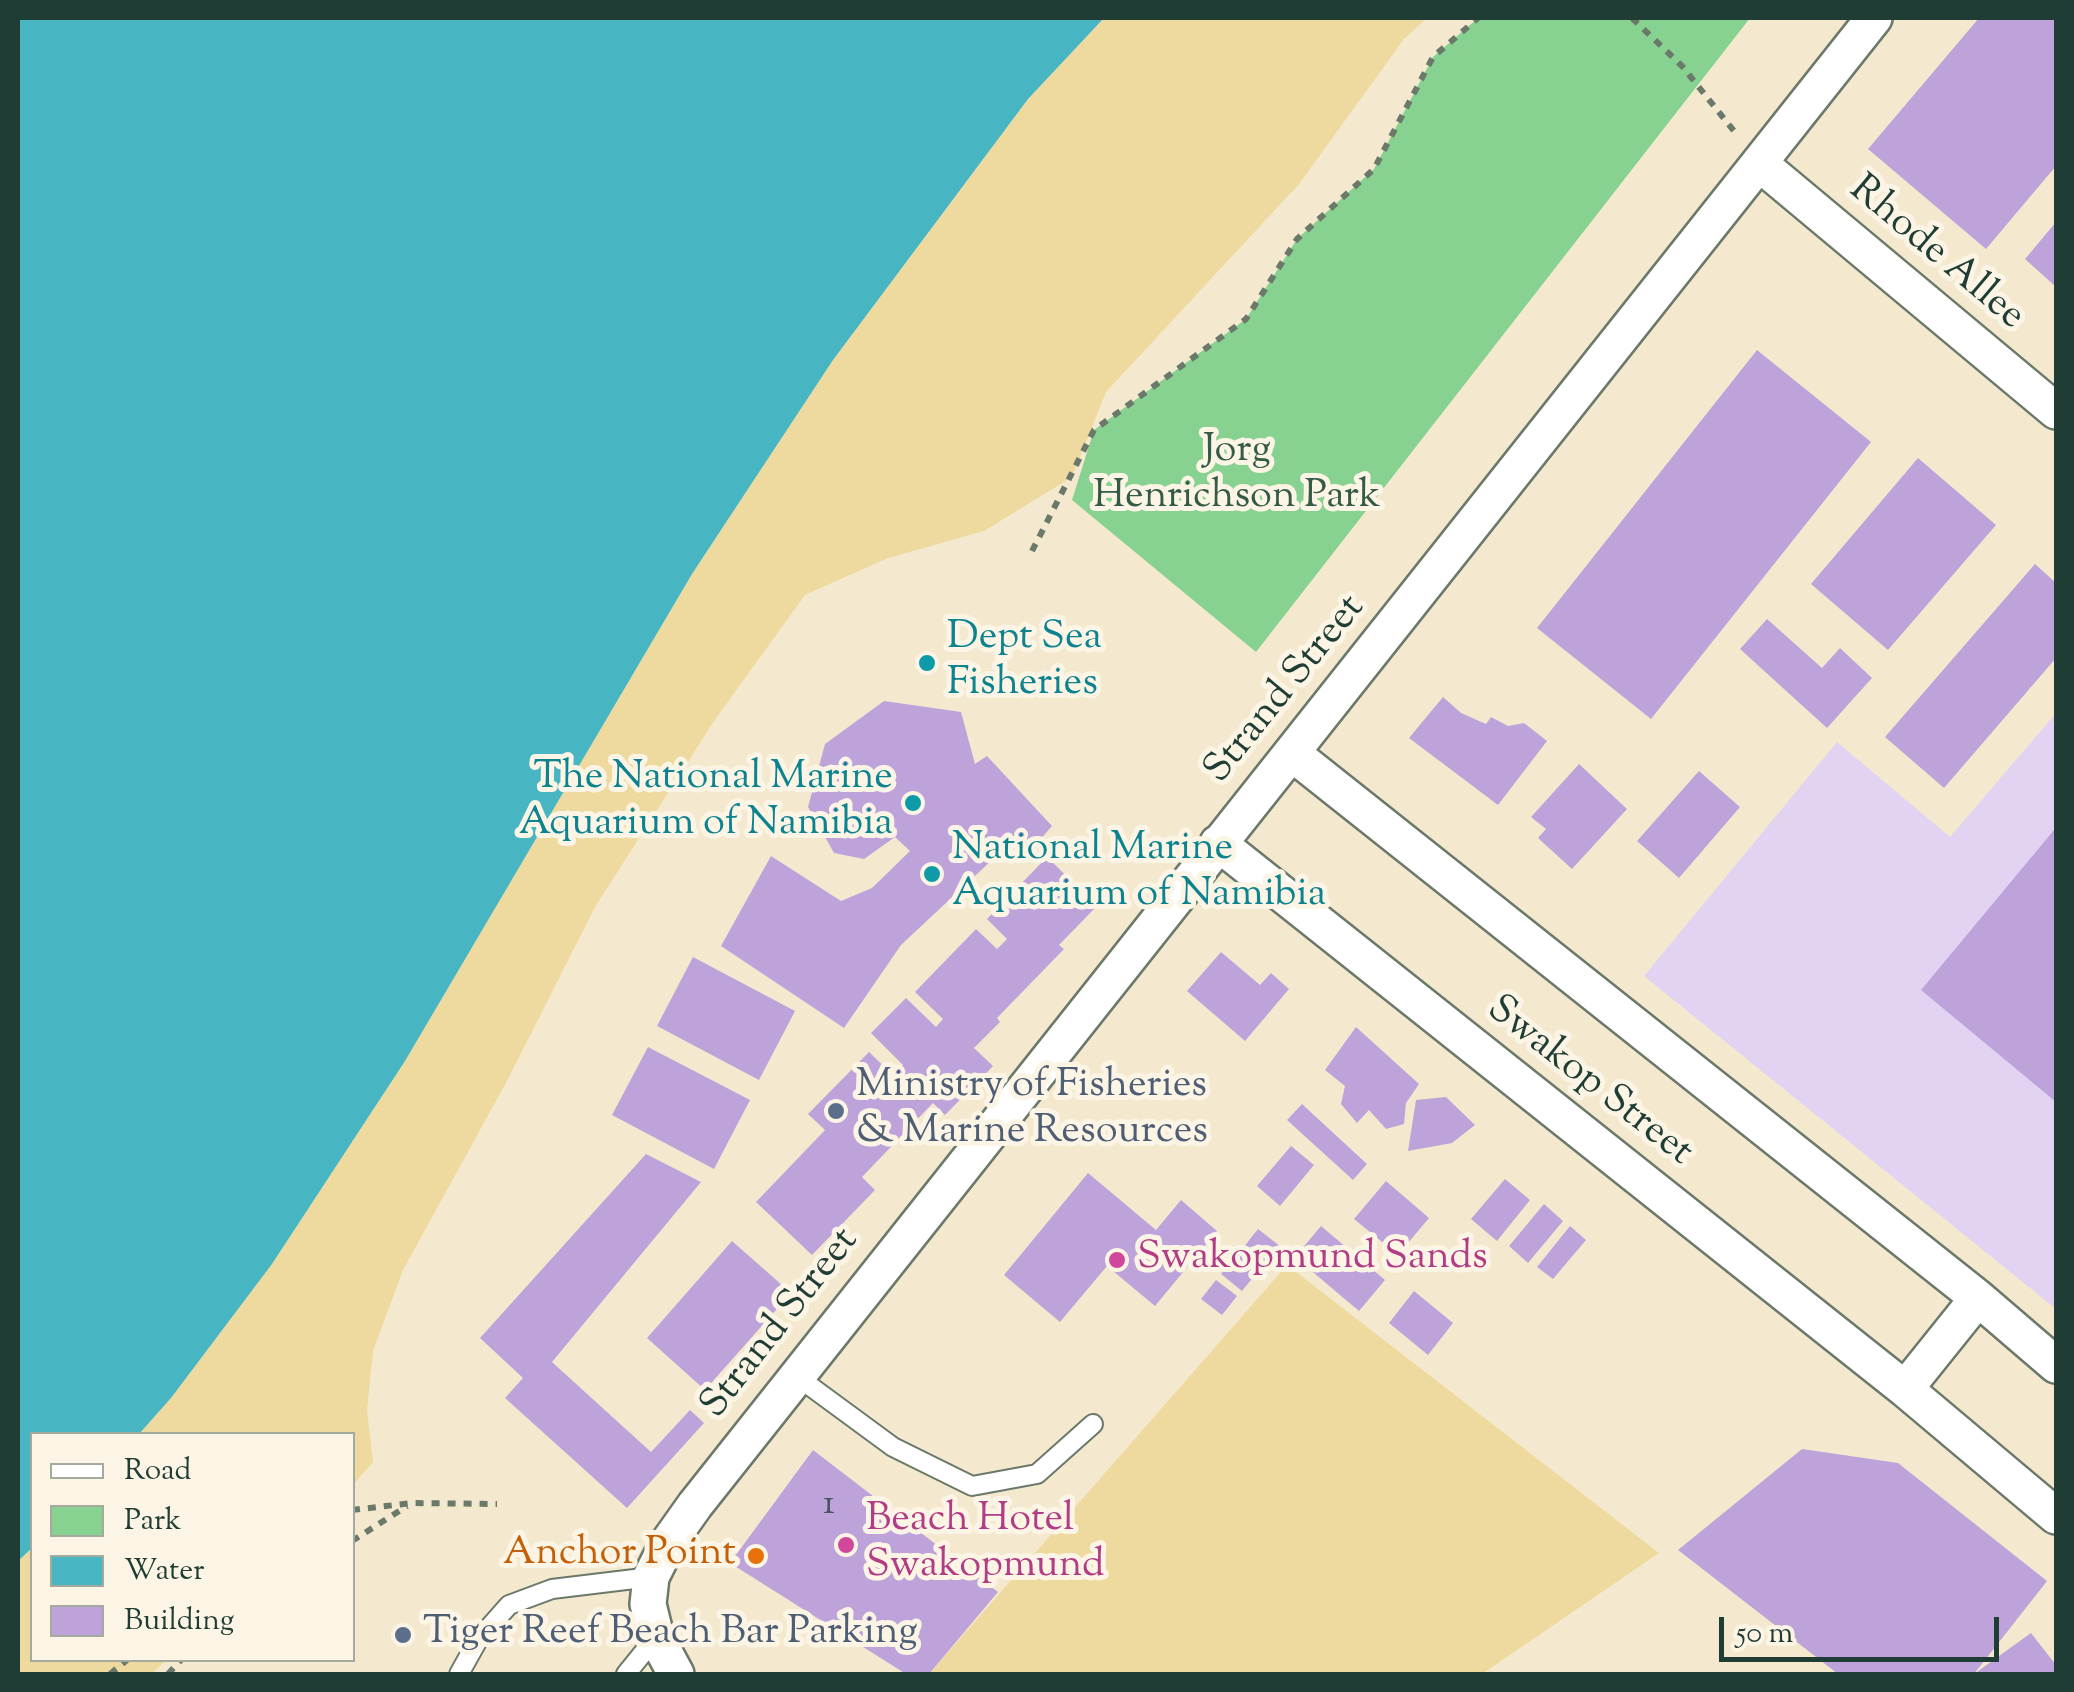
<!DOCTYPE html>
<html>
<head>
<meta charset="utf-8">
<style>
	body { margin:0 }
	#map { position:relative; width:2074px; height:1692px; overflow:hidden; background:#f4e9cf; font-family:"Sorts Mill Goudy",serif }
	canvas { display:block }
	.frame { position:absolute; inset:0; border:20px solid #1f3d34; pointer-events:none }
	.legend { position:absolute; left:30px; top:1432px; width:325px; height:230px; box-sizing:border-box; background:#fcf5e5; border:2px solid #a4ab9e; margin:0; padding:12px 18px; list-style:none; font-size:30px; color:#1f3d34 }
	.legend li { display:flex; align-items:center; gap:20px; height:50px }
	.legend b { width:50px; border:2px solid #a4ab9e }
	.scale { position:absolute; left:1719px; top:1617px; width:280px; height:45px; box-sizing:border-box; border:5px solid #1f3d34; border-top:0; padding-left:12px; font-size:30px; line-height:35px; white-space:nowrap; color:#1f3d34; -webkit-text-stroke:8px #fcf5e5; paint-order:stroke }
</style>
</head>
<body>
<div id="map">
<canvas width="2074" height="1692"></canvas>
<div class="frame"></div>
<ul class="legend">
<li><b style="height:12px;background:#fff"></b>Road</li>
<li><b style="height:28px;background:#87d290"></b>Park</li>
<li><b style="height:28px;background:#47b5c2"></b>Water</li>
<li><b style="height:28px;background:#bea3da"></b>Building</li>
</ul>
<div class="scale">50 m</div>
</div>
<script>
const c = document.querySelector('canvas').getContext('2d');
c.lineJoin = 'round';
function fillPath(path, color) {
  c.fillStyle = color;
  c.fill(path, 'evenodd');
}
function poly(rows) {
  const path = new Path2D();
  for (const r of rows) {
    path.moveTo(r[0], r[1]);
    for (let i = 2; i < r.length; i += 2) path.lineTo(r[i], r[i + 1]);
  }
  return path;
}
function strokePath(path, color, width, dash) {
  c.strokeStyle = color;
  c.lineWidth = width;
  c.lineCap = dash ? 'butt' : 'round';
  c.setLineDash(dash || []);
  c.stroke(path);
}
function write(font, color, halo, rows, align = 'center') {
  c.font = font + ' "Sorts Mill Goudy",serif';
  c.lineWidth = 10;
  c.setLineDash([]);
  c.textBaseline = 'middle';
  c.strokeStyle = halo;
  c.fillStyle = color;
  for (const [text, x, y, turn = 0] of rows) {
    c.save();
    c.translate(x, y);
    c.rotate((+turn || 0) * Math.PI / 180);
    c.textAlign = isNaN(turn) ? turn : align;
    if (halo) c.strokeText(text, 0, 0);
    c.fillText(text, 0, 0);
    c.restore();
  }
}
fillPath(poly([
	[2056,713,2056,1309,1644,976,1837,742,1950,837]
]), '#e3d3f3');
fillPath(poly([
	[1478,18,1750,18,1256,652,1072,500,1094,430,1246,319,1297,239,1374,169,1433,57]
]), '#87d290');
fillPath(poly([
	[1104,18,1427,18,1404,39,1299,184,1106,392,1072,477,984,531,888,558,805,595,714,721,595,907,508,1079,403,1270,373,1351,367,1410,373,1462,353,1485,352,1434,139,1434,171,1398,272,1264,405,1061,692,574,833,360,1028,99],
	[1287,1265,1659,1553,1482,1674,929,1674],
	[32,1548,32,1660,166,1660,152,1674,18,1674,18,1561]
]), '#eeda9e');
fillPath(poly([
	[18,18,1104,18,1028,99,833,360,692,574,405,1061,272,1264,171,1398,139,1434,32,1434,32,1548,18,1561]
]), '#47b5c2');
fillPath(poly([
	[1979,18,2056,18,2056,166,1986,249,1868,149],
	[2056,222,2056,287,2025,259],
	[1757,350,1871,442,1651,719,1537,628],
	[1918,458,1996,525,1888,650,1811,584],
	[2035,564,2056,583,2056,658,1944,788,1885,737],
	[1767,619,1822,668,1840,648,1872,678,1827,728,1740,649],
	[1443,697,1461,713,1486,724,1491,717,1508,726,1524,723,1547,741,1498,805,1409,738],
	[884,701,961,712,975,764,987,756,1052,826,1030,851,1008,845,901,945,844,1028,721,946,771,856,841,901,872,888,910,851,895,837,864,859,834,853,808,807,825,744],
	[1579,764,1627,809,1572,869,1538,838,1546,829,1531,817],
	[1699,771,1740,807,1679,878,1637,841],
	[2054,830,2056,832,2056,1102,1921,990],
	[1047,857,1097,906,1059,945,1064,949,997,1018,1000,1022,974,1048,993,1066,945,1115,933,1103,862,1177,875,1190,812,1255,756,1202,825,1130,808,1114,869,1052,893,1075,903,1065,871,1033,906,998,936,1027,943,1019,915,992,976,929,997,949,1007,939,987,919],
	[1221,952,1260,985,1271,973,1289,989,1245,1041,1187,991],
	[693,957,795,1011,759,1080,657,1026],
	[1356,1027,1419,1084,1406,1103,1404,1124,1386,1129,1369,1110,1357,1123,1341,1104,1345,1086,1325,1070],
	[648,1047,750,1100,714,1169,612,1115],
	[1446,1097,1475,1125,1452,1143,1408,1151,1416,1100],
	[1302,1104,1367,1164,1353,1180,1287,1120],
	[1291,1146,1314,1165,1280,1206,1257,1186],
	[646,1154,701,1182,552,1362,651,1452,690,1410,704,1423,627,1508,505,1398,523,1378,480,1338],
	[1088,1173,1156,1230,1181,1200,1217,1231,1155,1306,1107,1266,1060,1322,1004,1275],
	[1505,1179,1530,1200,1497,1241,1471,1219],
	[1386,1181,1429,1218,1398,1255,1354,1219],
	[1544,1204,1563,1221,1528,1263,1509,1246],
	[1321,1226,1385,1280,1359,1311,1295,1257],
	[1570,1226,1586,1240,1553,1279,1537,1267],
	[1258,1229,1281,1247,1266,1266,1243,1248],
	[732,1241,791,1293,705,1390,647,1338],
	[1239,1252,1260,1269,1242,1291,1221,1274],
	[1216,1280,1237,1296,1222,1315,1201,1299],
	[1414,1291,1453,1323,1428,1355,1389,1323],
	[1802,1449,1898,1463,2047,1581,1974,1674,1838,1674,1678,1550],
	[813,1450,998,1592,929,1674,906,1674,730,1563],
	[2031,1633,2056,1665,2056,1674,1974,1674]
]), '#bea3da');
const service = poly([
	[795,1375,893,1447,972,1486,1037,1474,1093,1424],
	[459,1674,478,1640,509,1605,552,1589,651,1577],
	[626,1674,656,1637]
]);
const minor = poly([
	[1759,163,2056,411],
	[1293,754,1978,1298,2056,1365],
	[1218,843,1905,1389,2056,1516],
	[1905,1389,1978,1298],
	[676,1674,656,1637,648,1604,651,1577,668,1543,695,1505,1874,18]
]);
strokePath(service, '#6a796a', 22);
strokePath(minor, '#6a796a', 40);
strokePath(poly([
	[1632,18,1682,66,1738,136],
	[1032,551,1094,430,1246,319,1297,239,1374,169,1433,57,1478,18],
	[352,1510,412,1503,497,1504],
	[352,1541,407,1506],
	[110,1674,127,1660],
	[168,1674,181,1660]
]), '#6a796a', 6, [8, 8]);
strokePath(service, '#fff', 18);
strokePath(minor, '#fff', 35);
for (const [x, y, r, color] of [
	[927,663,10,"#0f9aa8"],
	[913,803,10,"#0f9aa8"],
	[932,874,10,"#0f9aa8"],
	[836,1111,10,"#5c6f8a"],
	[1117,1260,10,"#d1479c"],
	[846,1545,10,"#d1479c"],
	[756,1556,10,"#e8710a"],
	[403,1635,10,"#5c6f8a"]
]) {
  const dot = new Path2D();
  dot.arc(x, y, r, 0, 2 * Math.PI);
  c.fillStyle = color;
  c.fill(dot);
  strokePath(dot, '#fcf5e5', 4);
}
write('35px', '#47565e', null, [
	["1",829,1507]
]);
write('40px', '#1f3d34', '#fcf5e5', [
	["Rhode Allee",1935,255,40],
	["Strand Street",1287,691,-51],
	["Swakop Street",1588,1083,38],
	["Strand Street",782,1325,-52]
]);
write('40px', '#345b46', '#fcf5e5', [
	["Jorg",1237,453],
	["Henrichson Park",1237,499]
]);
write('40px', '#0d838f', '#fcf5e5', [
	["Dept Sea",947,640],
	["Fisheries",947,686],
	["The National Marine",893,780,"right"],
	["Aquarium of Namibia",893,826,"right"],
	["National Marine",952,851],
	["Aquarium of Namibia",952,897]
], 'left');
write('40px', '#4e5e75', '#fcf5e5', [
	["Ministry of Fisheries",856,1088],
	["& Marine Resources",856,1134],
	["Tiger Reef Beach Bar Parking",423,1635]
], 'left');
write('40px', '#b23c85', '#fcf5e5', [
	["Swakopmund Sands",1137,1260],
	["Beach Hotel",866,1522],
	["Swakopmund",866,1568]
], 'left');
write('40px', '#c56008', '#fcf5e5', [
	["Anchor Point",736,1556]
], 'right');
</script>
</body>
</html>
